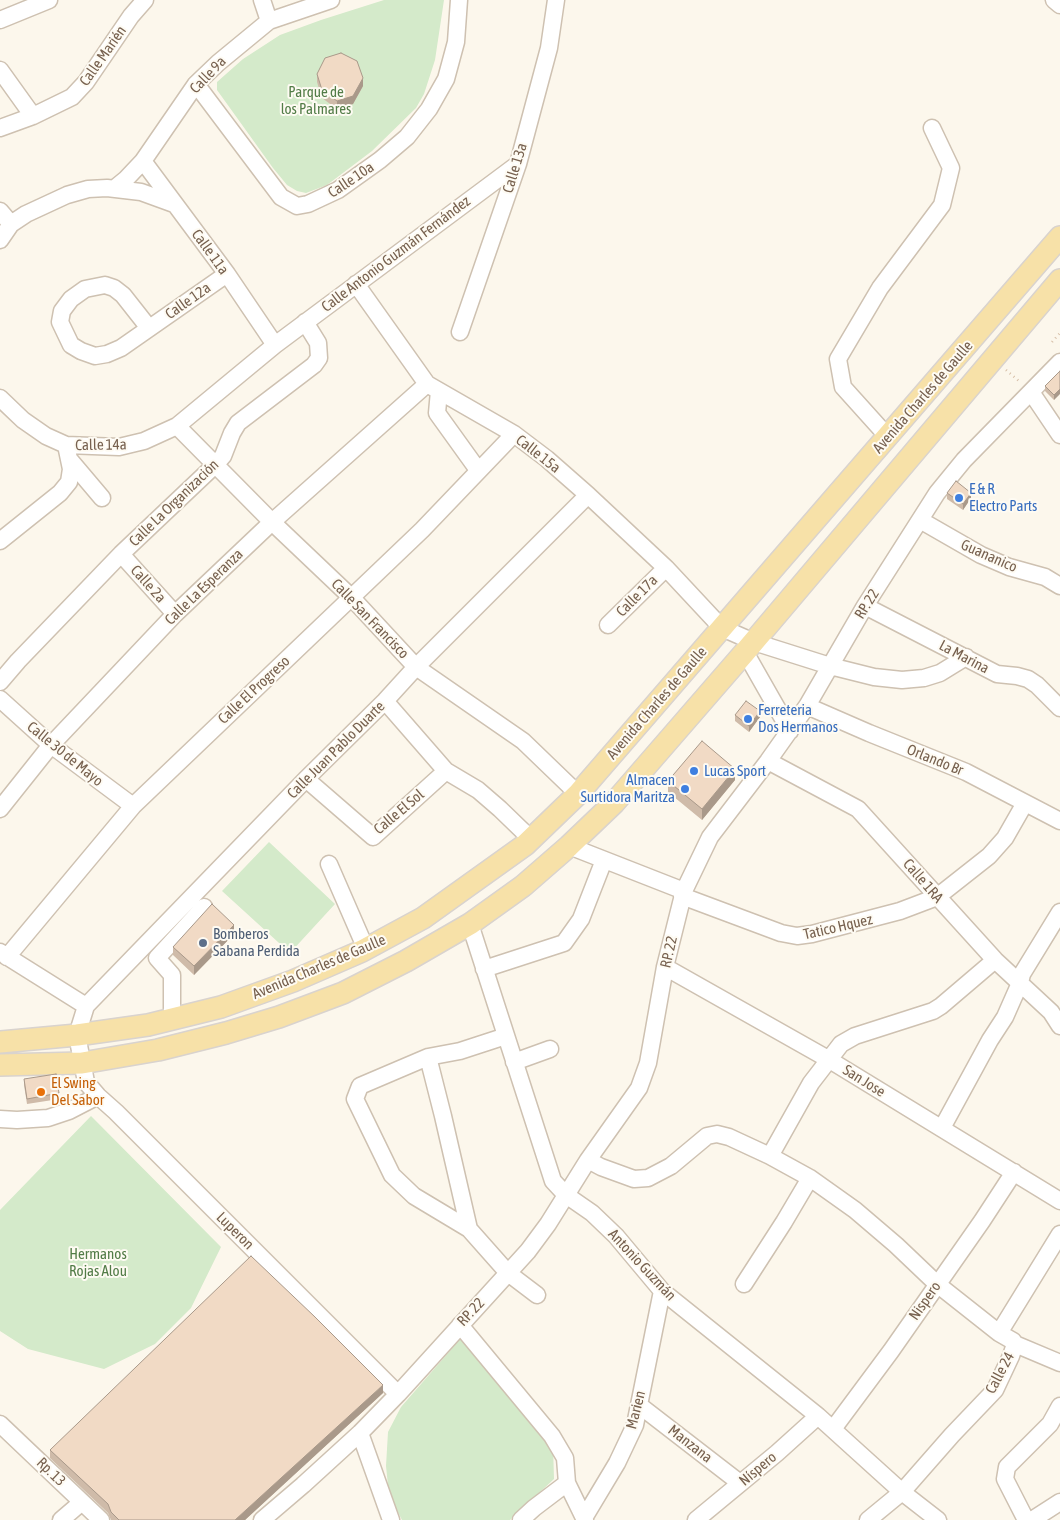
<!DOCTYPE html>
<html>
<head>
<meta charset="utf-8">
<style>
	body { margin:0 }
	canvas { display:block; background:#fcf7ec }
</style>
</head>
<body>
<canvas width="1060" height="1520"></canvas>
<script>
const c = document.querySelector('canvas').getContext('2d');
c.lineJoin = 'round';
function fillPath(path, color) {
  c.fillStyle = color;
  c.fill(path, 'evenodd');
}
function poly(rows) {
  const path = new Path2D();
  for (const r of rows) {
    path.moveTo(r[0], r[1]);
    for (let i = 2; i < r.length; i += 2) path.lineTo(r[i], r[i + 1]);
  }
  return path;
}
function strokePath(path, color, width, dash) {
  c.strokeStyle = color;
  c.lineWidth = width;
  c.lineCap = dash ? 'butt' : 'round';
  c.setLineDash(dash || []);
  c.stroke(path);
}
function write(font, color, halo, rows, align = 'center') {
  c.font = font + ' "Asap Condensed",sans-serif';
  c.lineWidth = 4;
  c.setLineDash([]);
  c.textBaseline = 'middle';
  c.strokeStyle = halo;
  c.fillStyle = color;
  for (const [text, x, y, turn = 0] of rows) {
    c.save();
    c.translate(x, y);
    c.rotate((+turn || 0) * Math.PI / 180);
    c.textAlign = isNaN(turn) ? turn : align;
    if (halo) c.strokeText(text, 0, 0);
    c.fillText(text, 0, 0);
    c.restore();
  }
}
fillPath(poly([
	[384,0,444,0,435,60,424,94,416,108,372,151,327,185,306,193,297,191,287,185,273,168,217,90,217,82,243,59,280,35,321,20],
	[269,842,335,904,290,953,222,891],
	[91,1116,221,1247,191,1308,155,1344,104,1369,28,1349,0,1331,0,1210],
	[462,1337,553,1445,554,1479,510,1520,402,1520,389,1495,386,1466,388,1432,401,1407]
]), '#d4eaca');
const minor = poly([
	[262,0,269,21],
	[1054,0,1060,5],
	[0,20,49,0],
	[0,70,33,116],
	[196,84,281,197,297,206,308,204,338,190,380,160,407,137,429,109,446,79,456,42,459,0],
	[0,128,33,116,72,97,86,82,131,16,145,0],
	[143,161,227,274,275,345],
	[115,188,126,179,143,161,196,84,218,63,269,21,331,0],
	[0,211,11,224],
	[0,240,11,224,26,214,67,195,88,189,107,188,141,192,174,204],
	[356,284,427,384,514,434,547,459,588,495,666,568,722,628,754,642,830,666,874,677,902,680,924,678,940,673,966,657],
	[149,328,123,295,114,288,105,285,85,289,71,299,62,311,60,322,71,345,81,351,95,356,107,354,121,348,227,274],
	[460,332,518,164,549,48,556,0],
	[439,391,437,413,478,470],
	[1031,392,1060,435],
	[0,398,23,420,46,436,66,445,119,447,144,441,177,426,275,345,518,164],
	[177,426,272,522,352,598,416,667,523,741,578,794],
	[888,437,843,387,838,359,880,288,942,205,951,168,932,128],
	[69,459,102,498],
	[920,520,981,555,1009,567,1045,577,1060,586],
	[0,541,60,493,69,482,71,469,66,445],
	[121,554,175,614],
	[865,606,997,674,1017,676,1028,679,1037,685,1060,708],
	[608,625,666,568],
	[745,652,790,731],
	[0,682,18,661,121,554,215,465,223,456,232,433,238,423,314,365,319,358,318,343,305,322],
	[0,699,51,745,133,806],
	[385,701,446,771,478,790,500,809,531,839],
	[807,706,869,733,966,772,1060,821],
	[768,761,858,809,995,960,1051,1012,1060,1026],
	[306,779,373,837,446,771],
	[0,809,51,745,175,614,272,522,427,384],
	[569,846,684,891],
	[329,864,366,949],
	[682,896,781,933,797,936,812,934,900,911,937,897,989,856,1005,838,1025,803],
	[470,924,553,1181,566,1195,592,1213,616,1236,662,1291,818,1416,902,1492,938,1520],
	[0,952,86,1006,77,1035,86,1082,98,1096,116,1112,398,1394],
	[7,957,133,806,422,530,514,434],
	[665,967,828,1059,1060,1201],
	[484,969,564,943,581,919,604,860],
	[86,1006,306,779,385,701,416,667,588,495],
	[172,1019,172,975,157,958,204,907],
	[506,1036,460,1051,428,1057,360,1086,355,1099,392,1175,414,1196,469,1229,508,1273,537,1295],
	[428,1057,443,1116,469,1229],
	[514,1062,550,1049],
	[0,1119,17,1120,48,1118,69,1111,98,1096],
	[942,1128,990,1040,1005,1017,1020,983,1022,974,1060,912],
	[770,1156,811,1083,841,1044,855,1036,933,1011,941,1006,995,960],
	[588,1160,601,1167,634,1179,648,1178,671,1166,707,1136,717,1134,729,1137,770,1156,810,1178,855,1210,896,1245,937,1284,999,1333,1013,1341,1015,1344,1011,1356,995,1390,952,1435,902,1492,868,1520],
	[744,1284,784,1222,810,1178],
	[460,1325,552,1436,565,1458,567,1483,585,1520],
	[999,1333,1060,1234],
	[1015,1344,1060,1363],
	[639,1405,740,1483],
	[0,1424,101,1520],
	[833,1429,891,1351,982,1221,1014,1172],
	[360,1433,391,1520],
	[584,1518,617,1463,635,1425,662,1291],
	[61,1520,82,1502],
	[262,1520,303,1485,360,1433,398,1394,528,1251,548,1224,588,1160,639,1088,648,1063,665,967,684,891,710,837,768,761,807,706,865,606,937,493,964,460,1060,362],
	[521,1520,534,1508,567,1483],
	[696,1520,777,1453,818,1416],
	[1026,1520,1005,1479,1007,1467,1050,1424,1060,1406],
	[1032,1520,1060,1502]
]);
const major = poly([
	[0,1042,77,1035,148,1025,221,1007,293,981,362,951,423,918,525,845,578,794,1060,237],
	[0,1065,82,1063,158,1050,226,1033,279,1017,343,993,406,961,470,924,523,886,569,846,614,803,745,652,1060,280]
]);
strokePath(minor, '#cec1b1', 19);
strokePath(major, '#d9d3ce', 24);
strokePath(poly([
	[1052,342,1060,333],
	[1006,370,1020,382]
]), '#d6bea7', 2.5, [1, 4]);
strokePath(minor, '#fff', 16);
strokePath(major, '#f7e1a8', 21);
fillPath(poly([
	[317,74,363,86,353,104,337,109,322,98,317,82],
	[1060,371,1054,400,1045,391,1045,386],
	[947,493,971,498,963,510,947,499],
	[735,715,760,717,749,732,735,721],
	[735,780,702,820,668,792,668,781],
	[234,934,194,975,173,955,173,947],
	[24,1079,59,1093,59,1099,27,1104,24,1085],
	[383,1393,245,1520,111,1520,108,1513,50,1458,50,1450]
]), '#cfbba9');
fillPath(poly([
	[363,78,363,86,353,104,337,109,337,101],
	[1060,389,1060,394,1054,400,1054,395],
	[971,493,971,498,963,510,963,504],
	[760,711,760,717,749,732,749,726],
	[735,769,735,780,702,820,702,809],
	[234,925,234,934,194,975,194,966],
	[383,1385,383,1393,245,1520,235,1520]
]), '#a9998a');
const building = poly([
	[341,53,357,61,363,78,353,96,337,101,322,90,317,74,325,58,341,53],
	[1060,371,1060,389,1054,395,1045,386,1060,371],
	[956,481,971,493,963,504,947,493,956,481],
	[746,701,760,711,749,726,735,715,746,701],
	[702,741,735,769,702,809,668,781,702,741],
	[212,904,234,925,194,966,173,947,212,904],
	[56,1074,59,1093,27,1099,24,1079,56,1074],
	[251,1256,315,1317,383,1385,235,1520,119,1520,111,1512,108,1504,50,1450,251,1256]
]);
fillPath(building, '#f1dac5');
strokePath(building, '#a9998a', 1);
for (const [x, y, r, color] of [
	[959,498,5,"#3f7fe0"],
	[748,719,5,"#3f7fe0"],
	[694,771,5,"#3f7fe0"],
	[685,789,5,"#3f7fe0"],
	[203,943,5,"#5c6f8a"],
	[41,1092,5,"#e8710a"]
]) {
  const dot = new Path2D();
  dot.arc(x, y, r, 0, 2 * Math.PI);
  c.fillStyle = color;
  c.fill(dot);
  strokePath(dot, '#fefbf3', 2);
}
write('15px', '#77614f', '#fefbf3', [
	["Calle Marién",103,56,-55],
	["Calle 9a",208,75,-46],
	["Calle 13a",515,168,-73],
	["Calle 10a",351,180,-34],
	["Calle 11a",210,252,54],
	["Calle Antonio Guzmán Fernández",396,254,-37],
	["Calle 12a",188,301,-35],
	["Avenida Charles de Gaulle",923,397,-49],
	["Calle 14a",101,445,-1],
	["Calle 15a",538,454,38],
	["Calle La Organización",174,503,-44],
	["Guananico",989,556,24],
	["Calle 2a",148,584,48],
	["Calle La Esperanza",204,587,-44],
	["Calle 17a",637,596,-45],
	["RP. 22",867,604,-58],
	["Calle San Francisco",370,619,46],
	["La Marina",964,657,28],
	["Calle El Progreso",254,690,-43],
	["Avenida Charles de Gaulle",657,703,-49],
	["Calle Juan Pablo Duarte",336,750,-45],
	["Calle 30 de Mayo",65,754,39],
	["Orlando Br",935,760,22],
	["Calle El Sol",399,812,-40],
	["Calle 1RA",923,881,49],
	["Tatico Hquez",838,927,-13],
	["RP. 22",669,952,-77],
	["Avenida Charles de Gaulle",319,967,-23],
	["San Jose",864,1081,32],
	["Luperon",235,1231,45],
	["Antonio Guzmán",642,1265,47],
	["Nispero",925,1301,-55],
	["RP. 22",471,1312,-47],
	["Calle 24",1000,1373,-62],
	["Marien",636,1410,-76],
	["Manzana",690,1444,38],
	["Níspero",758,1469,-40],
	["Rp. 13",51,1472,44]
]);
write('15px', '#527c47', '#fefbf3', [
	["Parque de",316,92],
	["los Palmares",316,109],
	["Hermanos",98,1254],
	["Rojas Alou",98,1271]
]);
write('15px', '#366cbe', '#fefbf3', [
	["E & R",969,489],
	["Electro Parts",969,506],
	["Ferreteria",758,710],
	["Dos Hermanos",758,727],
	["Lucas Sport",704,771],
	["Almacen",675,780,"right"],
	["Surtidora Maritza",675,797,"right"]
], 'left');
write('15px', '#4e5e75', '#fefbf3', [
	["Bomberos",213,934],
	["Sabana Perdida",213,951]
], 'left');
write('15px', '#c56008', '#fefbf3', [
	["El Swing",51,1083],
	["Del Sabor",51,1100]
], 'left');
</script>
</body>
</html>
